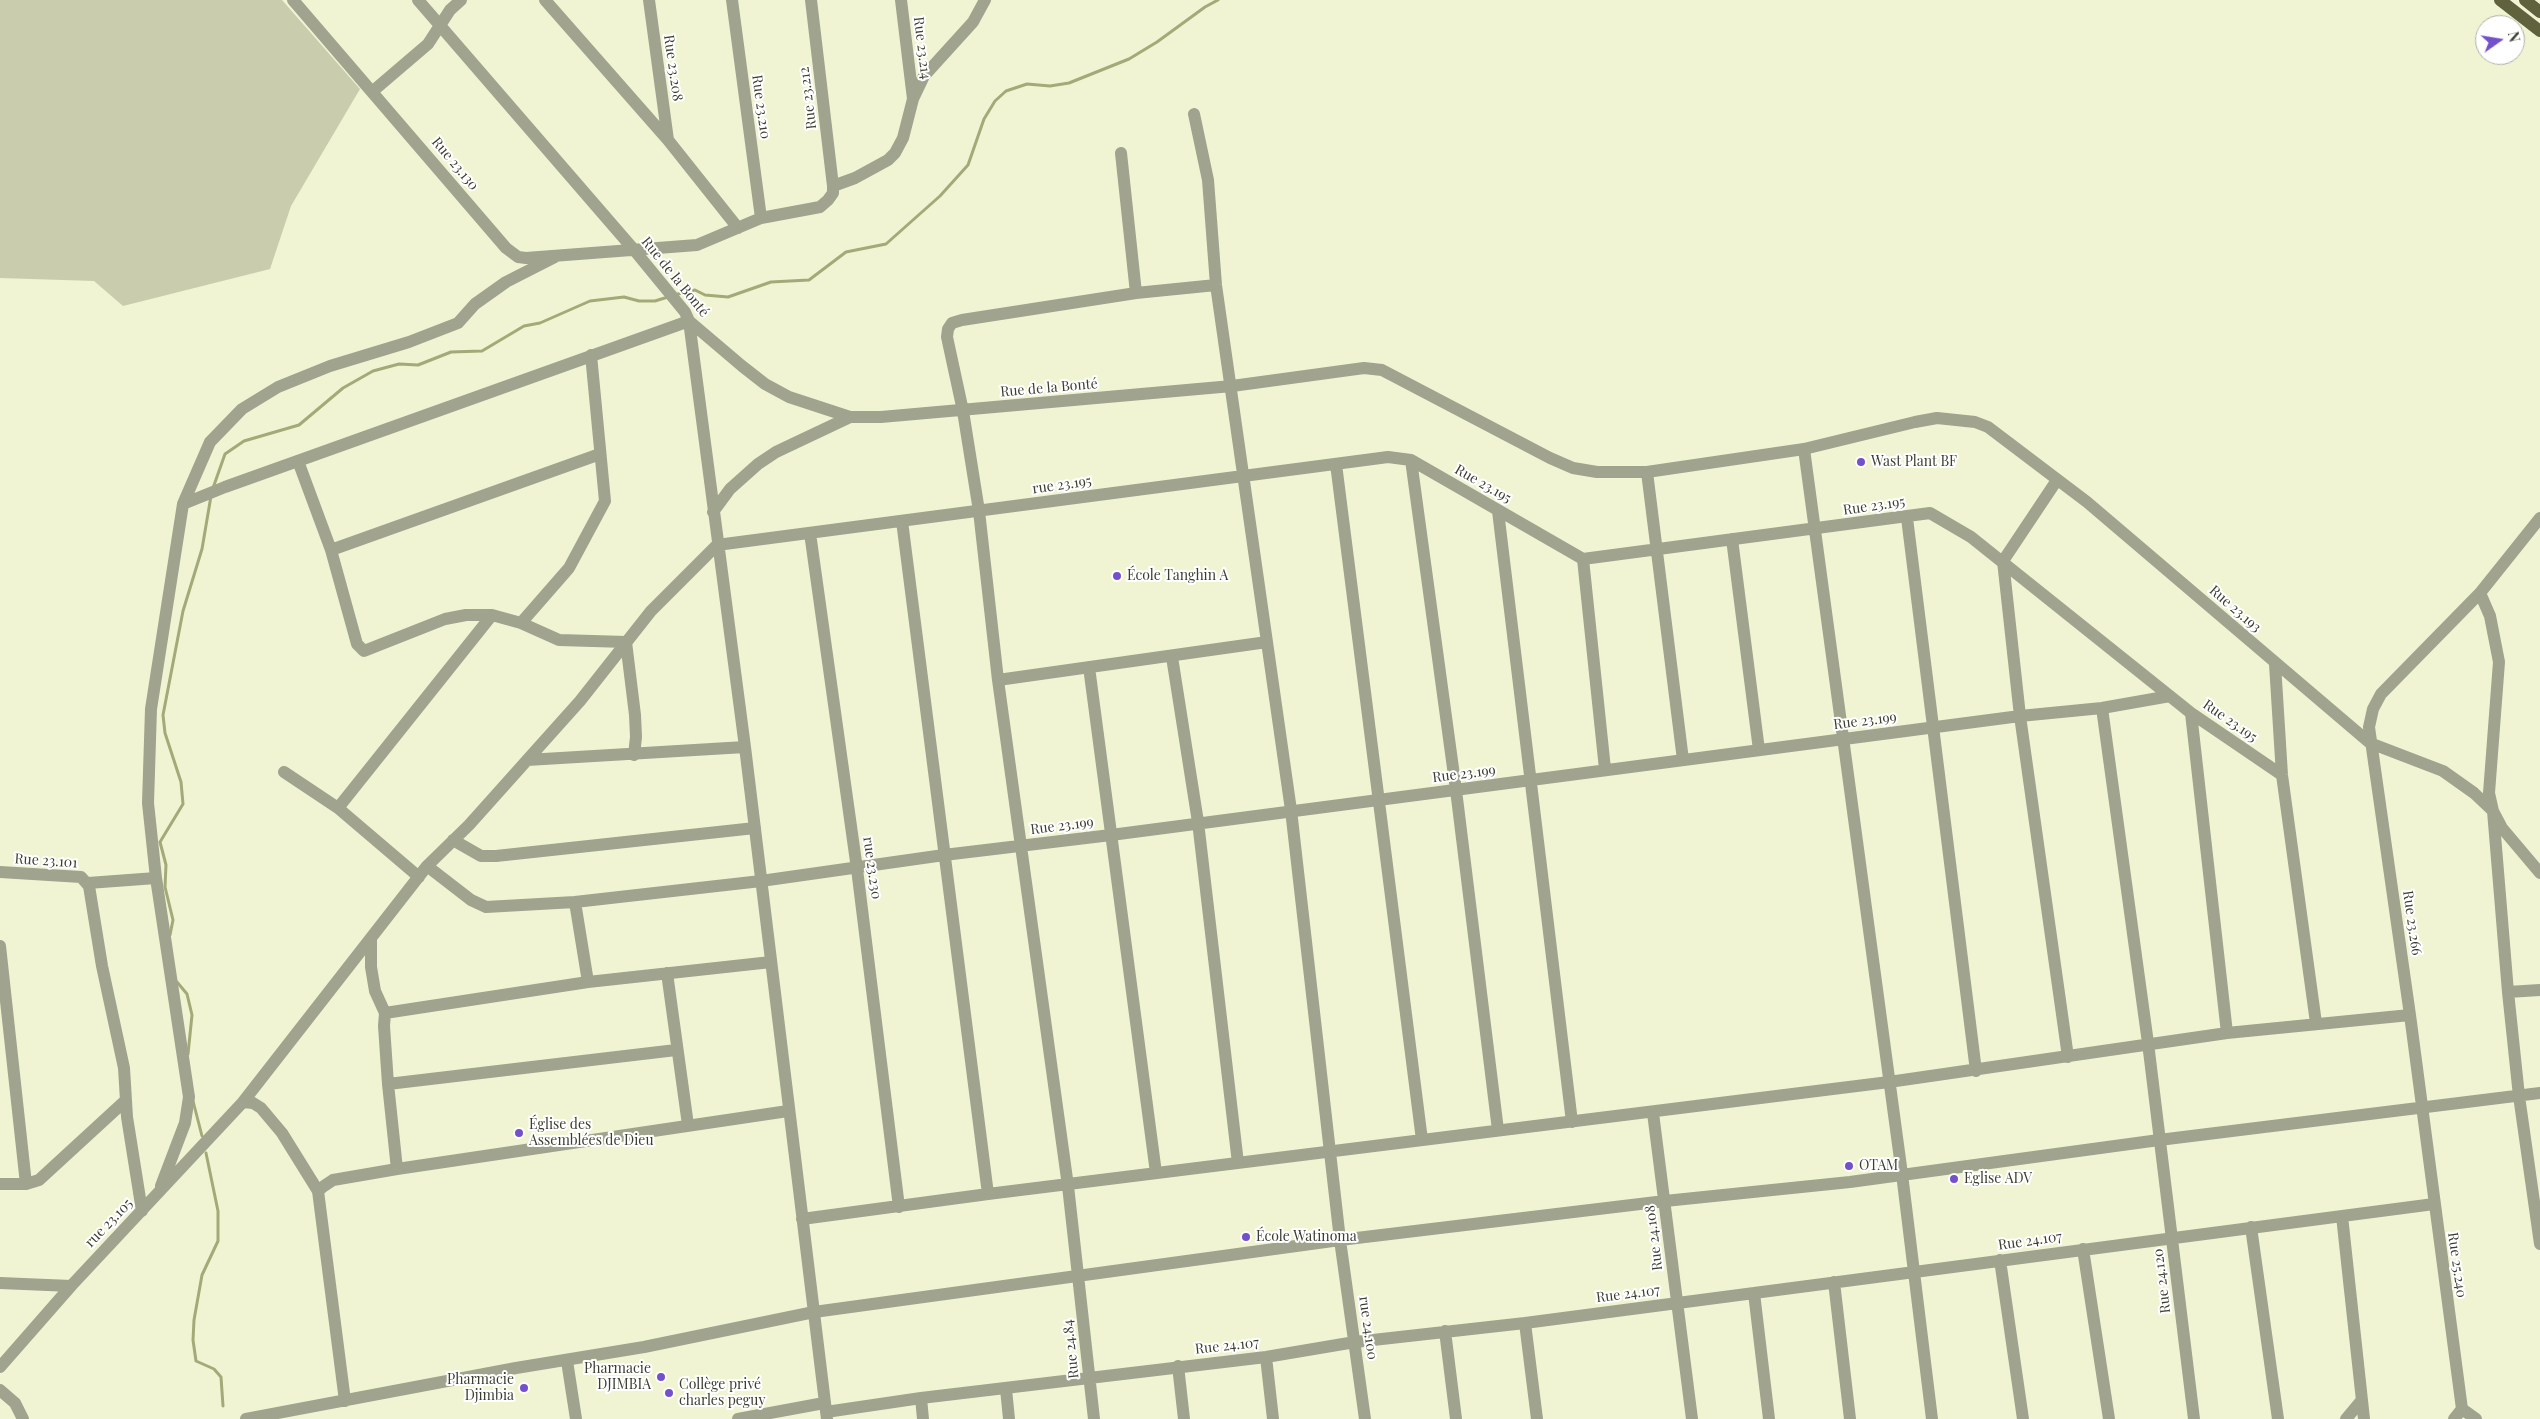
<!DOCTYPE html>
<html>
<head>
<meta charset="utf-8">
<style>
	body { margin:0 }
	#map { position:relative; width:2540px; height:1419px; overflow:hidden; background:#f1f4d3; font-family:"Playfair Display",serif }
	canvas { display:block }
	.north { position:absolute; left:2475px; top:15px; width:50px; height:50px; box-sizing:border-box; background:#fff; border:1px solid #b1b1ac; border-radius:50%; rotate:77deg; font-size:14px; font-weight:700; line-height:20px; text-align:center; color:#3b3d30 }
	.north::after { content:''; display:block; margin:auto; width:18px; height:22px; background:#7451ca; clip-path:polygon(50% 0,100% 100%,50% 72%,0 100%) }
</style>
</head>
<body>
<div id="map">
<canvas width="2540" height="1419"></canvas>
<div class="north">N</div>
</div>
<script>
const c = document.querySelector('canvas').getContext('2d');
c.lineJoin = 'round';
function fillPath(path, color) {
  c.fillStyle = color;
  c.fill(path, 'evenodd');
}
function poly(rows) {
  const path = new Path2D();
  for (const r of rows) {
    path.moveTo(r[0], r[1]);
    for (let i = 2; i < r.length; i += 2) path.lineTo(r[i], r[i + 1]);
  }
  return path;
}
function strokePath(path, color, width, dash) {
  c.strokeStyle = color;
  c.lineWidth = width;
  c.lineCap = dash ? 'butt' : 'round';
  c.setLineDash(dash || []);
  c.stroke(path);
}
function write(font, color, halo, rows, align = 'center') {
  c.font = font + ' "Playfair Display",serif';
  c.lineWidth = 4;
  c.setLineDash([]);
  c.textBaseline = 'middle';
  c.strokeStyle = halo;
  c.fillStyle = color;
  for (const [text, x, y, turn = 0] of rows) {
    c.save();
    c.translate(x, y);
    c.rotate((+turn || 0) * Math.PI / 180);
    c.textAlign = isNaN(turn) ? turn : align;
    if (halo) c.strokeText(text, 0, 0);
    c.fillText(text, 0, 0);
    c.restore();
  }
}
fillPath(poly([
	[0,0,282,0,360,89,291,206,270,269,123,306,94,281,0,278]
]), '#cacdad');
strokePath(poly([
	[674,295,695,290,705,295,728,297,771,282,809,280,846,252,886,244,940,196,968,165,984,119,995,101,1006,91,1027,84,1050,86,1069,83,1129,59,1157,42,1205,7,1218,0],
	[213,488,225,454,244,441,299,425,343,388,373,371,399,364,418,365,451,352,482,351,524,326,540,323,590,301,624,297,639,301,655,301,668,297],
	[170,935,173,920,165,887,166,865,160,842,183,804,181,782,165,733,163,715,183,611,202,549,211,496],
	[177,982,187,994,192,1015,188,1054],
	[193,1101,202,1136],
	[206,1153,218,1211,218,1241,202,1275,194,1320,193,1340,196,1361,214,1369,221,1377,223,1406]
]), '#a4a978', 3);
strokePath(poly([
	[293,0,506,248,518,257,526,258,697,245,761,218,820,207,828,200,833,193,833,186,811,0],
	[418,0,635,251,685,312,689,321,742,366,765,384,789,397,850,417,881,417,1232,386,1364,368,1382,370,1550,458,1573,468,1597,472,1647,472,1804,449,1915,422,1937,418,1975,422,1988,427,2087,502,2370,743,2443,771,2474,793,2493,811,2502,828,2540,873],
	[545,0,668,140,738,228],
	[649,0,668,140],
	[732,0,761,218],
	[901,0,913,99],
	[373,91,428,44,450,10,461,0],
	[1194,114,1208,180,1216,285,1291,810,1340,1240,1365,1419],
	[1121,153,1136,293],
	[833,186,855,178,888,160,895,153,903,138,913,99,924,76,973,22,985,0],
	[689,321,745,747,827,1419],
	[1804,449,1902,1174,1932,1419],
	[600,454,331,550,357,644,364,651,445,619,466,615,492,615,521,623,559,640,626,642,635,715,636,737,634,755],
	[1411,460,1456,790,1498,1130],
	[298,461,331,550],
	[1336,464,1422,1140],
	[1647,472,1683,760],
	[2057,480,2003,561,2020,716,2068,1057],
	[183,504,225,487,689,321],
	[1498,511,1572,1122],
	[713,512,730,489,758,464,776,452,850,417],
	[1907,518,1976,1071],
	[902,521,988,1194],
	[810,533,857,869,899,1207],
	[1732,539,1759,750],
	[1583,559,1605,769],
	[2480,593,2490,616,2499,662,2489,793,2493,811,2508,992,2519,1096,2540,1244],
	[521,623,569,568,605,501,591,355],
	[1172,657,1198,822,1238,1163],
	[2275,664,2282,775,2316,1023],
	[1089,667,1156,1173],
	[998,680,1267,642],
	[2102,708,2148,1043,2194,1419],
	[2191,713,2227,1033],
	[527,760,745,747],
	[284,772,338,808],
	[453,840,481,856,496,856,755,828],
	[427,866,471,900,486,907,575,902,761,881,944,855,1111,835,2020,716,2102,708,2170,696],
	[0,872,81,877,89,886,102,966,124,1068,127,1117,142,1211],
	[419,877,338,808,492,615],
	[88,883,156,878],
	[575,902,588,982],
	[371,939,371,967,375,991,385,1013,384,1026,388,1084,397,1169],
	[0,946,26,1184],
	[667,973,688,1125],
	[2508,992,2540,990],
	[385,1013,588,982,771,962],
	[388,1084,676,1050],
	[243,1102,253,1103,261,1108,282,1133,318,1191],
	[1653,1113,1692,1419],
	[0,1184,26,1184,39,1180,125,1101],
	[161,1186,185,1123,189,1097,156,878,148,803,151,709,183,504,210,442,242,409,278,387,330,366,409,342,458,323,475,304,506,282,557,256],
	[2342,1216,2364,1419],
	[802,1219,988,1194,1889,1082,2227,1033,2410,1015],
	[2251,1227,2278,1419],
	[2083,1249,2109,1419],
	[2000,1260,2023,1419],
	[1834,1282,1850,1419],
	[0,1283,71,1286],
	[1754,1293,1769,1419],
	[1525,1323,1537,1419],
	[1445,1331,1456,1419],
	[1266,1357,1273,1419],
	[567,1361,576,1419],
	[1178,1366,1184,1419],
	[0,1367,71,1286,243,1102,427,866,469,825,580,701,651,611,717,545,1388,457,1411,460,1583,559,1930,513,1971,537,2191,713,2282,775],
	[1006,1389,1009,1419],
	[0,1390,15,1403,23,1419],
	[921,1398,923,1419],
	[345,1401,318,1191,324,1186,333,1180,397,1169,788,1111],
	[826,1412,921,1398,1266,1357,1355,1342,1525,1323,2434,1204],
	[246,1419,516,1368,644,1347,814,1312,1340,1240,1665,1201,1850,1182,2159,1140,2540,1093],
	[738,1419,824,1403],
	[1094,1419,1068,1186,998,680,979,511,963,411,947,337,948,329,952,323,962,320,1136,293,1216,285],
	[2346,1419,2361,1401],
	[2454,1419,2462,1409],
	[2476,1419,2462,1409,2410,1015,2369,727,2373,709,2381,694,2480,593,2540,518]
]), '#a0a38d', 12);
strokePath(poly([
	[2500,0,2540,31],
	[2525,0,2540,12]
]), '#5f623c', 12);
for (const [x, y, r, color] of [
	[1861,462,5,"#7451ca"],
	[1117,576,5,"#7451ca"],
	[519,1133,5,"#7451ca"],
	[1849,1166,5,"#7451ca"],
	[1954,1179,5,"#7451ca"],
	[1246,1237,5,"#7451ca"],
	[661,1377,5,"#7451ca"],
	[524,1388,5,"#7451ca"],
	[669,1393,5,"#7451ca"]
]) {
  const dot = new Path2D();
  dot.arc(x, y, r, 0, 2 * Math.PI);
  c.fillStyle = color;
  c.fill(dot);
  strokePath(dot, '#fff', 2);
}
write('14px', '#3b3d30', '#fff', [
	["Rue 23.214",922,48,83],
	["Rue 23.208",673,68,82],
	["Rue 23.212",808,98,-97],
	["Rue 23.210",761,107,82],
	["Rue 23.130",455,164,50],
	["Rue de la Bonté",675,277,51],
	["Rue de la Bonté",1049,388,-5],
	["Rue 23.195",1483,484,30],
	["rue 23.195",1062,485,-8],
	["Rue 23.195",1874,506,-8],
	["Rue 23.193",2235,609,41],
	["Rue 23.199",1865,721,-7],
	["Rue 23.195",2230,721,35],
	["Rue 23.199",1464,774,-7],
	["Rue 23.199",1062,826,-7],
	["Rue 23.101",46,861,4],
	["rue 23.230",872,868,82],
	["Rue 23.266",2412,923,82],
	["rue 23.105",109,1223,-46],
	["Rue 24.108",1654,1238,-97],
	["Rue 24.107",2030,1241,-8],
	["Rue 25.240",2457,1265,82],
	["Rue 24.120",2162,1281,-97],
	["Rue 24.107",1628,1294,-7],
	["rue 24.100",1368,1328,82],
	["Rue 24.107",1227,1346,-6],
	["Rue 24.84",1071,1349,-96]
]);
write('14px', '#3b3d30', '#fff', [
	["Wast Plant BF",1871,462],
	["École Tanghin A",1127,576],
	["Église des",529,1125],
	["Assemblées de Dieu",529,1141],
	["OTAM",1859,1166],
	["Eglise ADV",1964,1179],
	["École Watinoma",1256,1237],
	["Pharmacie",651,1369,"right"],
	["DJIMBIA",651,1385,"right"],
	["Pharmacie",514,1380,"right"],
	["Djimbia",514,1396,"right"],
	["Collège privé",679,1385],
	["charles peguy",679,1401]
], 'left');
</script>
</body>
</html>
